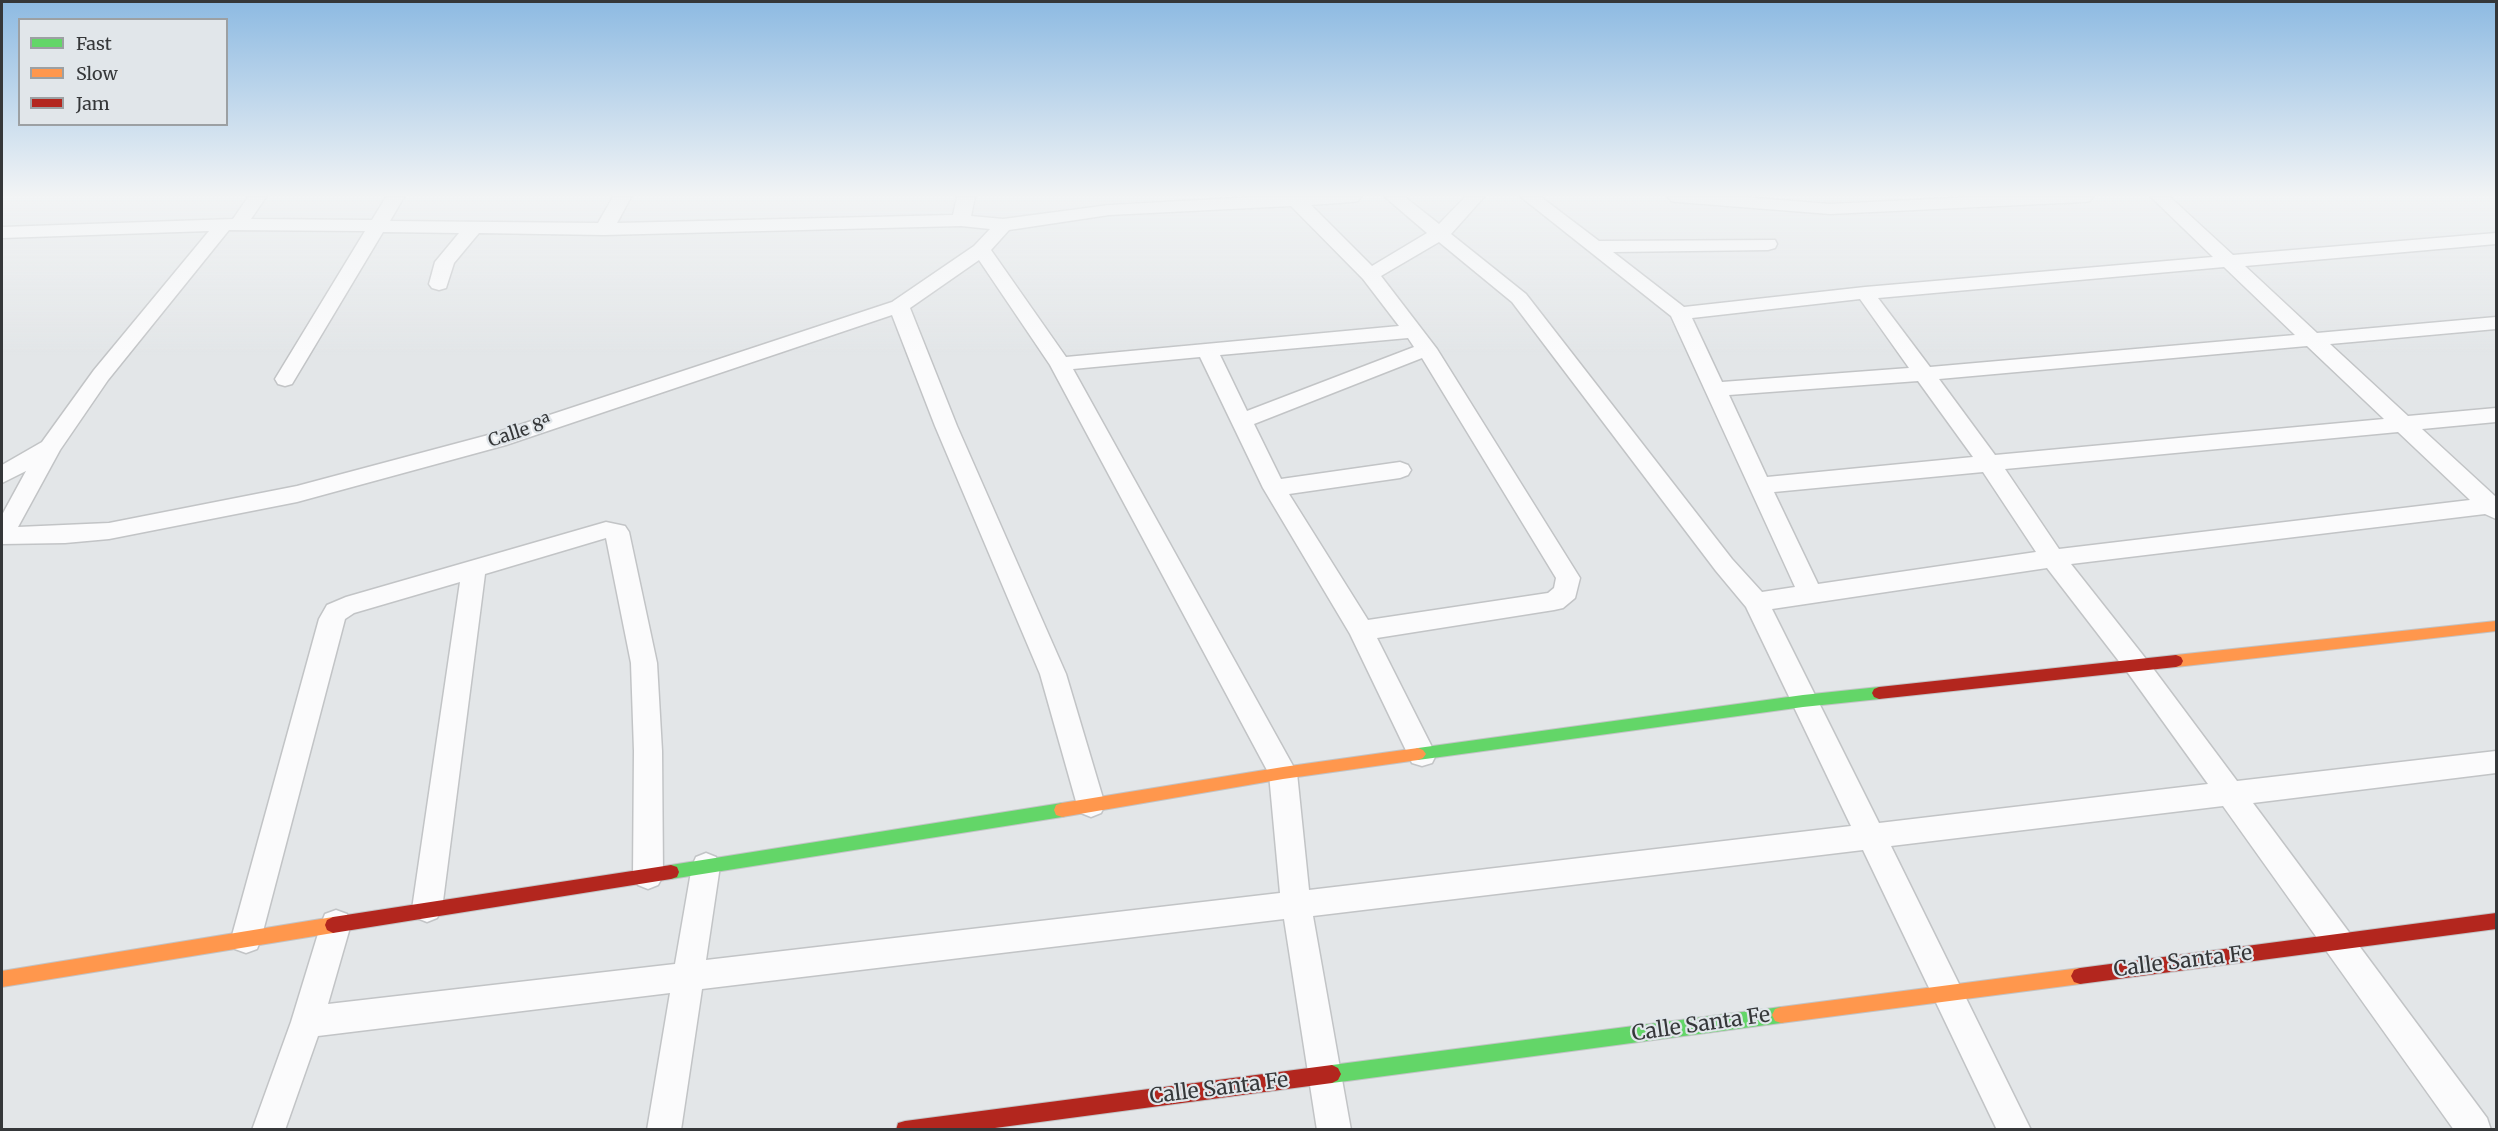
<!DOCTYPE html>
<html>
<head>
<meta charset="utf-8">
<style>
	body { margin:0 }
	#map { position:relative; width:2498px; height:1131px; overflow:hidden; background:#e3e6e8; font-family:Merriweather,serif }
	canvas { display:block }
	.frame { position:absolute; inset:0; border:3px solid #353739; pointer-events:none }
	.legend { position:absolute; left:18px; top:18px; width:210px; height:108px; box-sizing:border-box; background:#e1e6ea; border:2px solid #9ca0a3; margin:0; padding:8px 10px; list-style:none; font-size:18px; color:#353739 }
	.legend li { display:flex; align-items:center; gap:12px; height:30px }
	.legend b { width:30px; border:2px solid #9ca0a3 }
</style>
</head>
<body>
<div id="map">
<canvas width="2498" height="1131"></canvas>
<div class="frame"></div>
<ul class="legend">
<li><b style="height:8px;background:#63d668"></b>Fast</li>
<li><b style="height:8px;background:#ff974d"></b>Slow</li>
<li><b style="height:8px;background:#b3261e"></b>Jam</li>
</ul>
</div>
<script>
const c = document.querySelector('canvas').getContext('2d');
c.lineJoin = 'round';
function poly(rows) {
  const path = new Path2D();
  for (const r of rows) {
    path.moveTo(r[0], r[1]);
    for (let i = 2; i < r.length; i += 2) path.lineTo(r[i], r[i + 1]);
  }
  return path;
}
function strokePath(path, color, width, dash) {
  c.strokeStyle = color;
  c.lineWidth = width;
  c.lineCap = dash ? 'butt' : 'round';
  c.setLineDash(dash || []);
  c.stroke(path);
}
function fillPath(path, color) {
  c.fillStyle = color;
  c.fill(path, 'evenodd');
}
function write(font, color, halo, rows, align = 'center') {
  c.font = font + ' Merriweather,serif';
  c.lineWidth = 4.5;
  c.setLineDash([]);
  c.textBaseline = 'middle';
  c.strokeStyle = halo;
  c.fillStyle = color;
  for (const [text, x, y, turn = 0] of rows) {
    c.save();
    c.translate(x, y);
    c.rotate((+turn || 0) * Math.PI / 180);
    c.textAlign = isNaN(turn) ? turn : align;
    if (halo) c.strokeText(text, 0, 0);
    c.fillText(text, 0, 0);
    c.restore();
  }
}
const street = poly([
	[248,197,266,197,251,219,372,220,386,197,404,197,390,221,598,223,613,197,631,197,617,223,953,215,957,197,975,197,971,216,1003,219,1109,205,1255,197,1361,197,1358,201,1352,202,1311,205,1372,266,1427,233,1385,197,1405,197,1439,224,1465,197,1484,197,1451,234,1526,294,1732,559,1762,592,1795,587,1671,316,1521,197,1541,197,1599,241,1775,240,1777,244,1775,248,1768,250,1613,252,1684,307,1865,287,2213,257,2151,197,2170,197,2233,255,2496,233,2496,244,2245,266,2317,333,2496,317,2496,329,2330,344,2408,416,2496,408,2496,422,2422,429,2496,497,2496,519,2485,514,2071,564,2146,659,2237,781,2496,751,2496,773,2253,803,2487,1118,2491,1130,2454,1130,2223,806,1891,846,2031,1130,1997,1130,1863,850,1313,916,1351,1130,1317,1130,1284,919,702,989,681,1130,647,1130,670,993,318,1036,285,1130,252,1130,291,1022,321,924,325,914,336,910,347,914,351,924,328,1004,675,964,692,866,696,857,706,853,716,857,720,866,706,960,1280,893,1269,774,1050,365,979,260,910,308,957,426,1066,674,1105,805,1101,813,1091,817,1081,813,1077,805,1040,674,935,426,892,315,506,445,297,502,109,539,65,543,2,544,2,515,26,471,2,483,2,465,42,442,94,370,209,231,2,238,2,227,233,219,248,197],
	[1291,206,1363,279,1399,326,1066,357,991,250,1009,230,1109,215,1291,206],
	[961,226,990,229,974,246,892,302,492,434,297,486,109,523,18,527,60,450,108,380,229,230,365,231,275,379,278,384,285,386,292,384,295,379,383,232,459,233,435,262,429,284,432,288,439,290,446,288,454,263,479,233,604,235,961,226],
	[1439,242,1512,302,1716,571,1746,607,1851,826,1309,890,1297,773,1073,369,1200,357,1263,488,1350,634,1412,763,1422,766,1432,763,1436,755,1377,638,1554,610,1563,608,1575,598,1580,578,1437,349,1381,276,1439,242],
	[2224,267,2295,335,1930,367,1878,298,2224,267],
	[1860,299,1909,368,1722,382,1692,318,1860,299],
	[1408,338,1414,347,1247,411,1220,355,1408,338],
	[2307,346,2384,419,1995,455,1939,379,2307,346],
	[1422,358,1556,578,1554,588,1548,593,1368,620,1289,494,1400,478,1408,475,1411,470,1408,465,1400,462,1281,479,1254,424,1422,358],
	[1918,381,1973,457,1767,477,1729,395,1918,381],
	[2398,432,2470,500,2059,549,2005,469,2398,432],
	[1983,472,2036,552,1818,584,1774,492,1983,472],
	[2047,568,2128,673,2208,784,1879,823,1772,609,2047,568],
	[1668,197,1743,197,1830,204,1974,197,2093,197,2090,201,2084,202,1830,214,1677,202,1671,201,1668,197],
	[606,522,625,526,629,532,657,663,662,751,663,876,658,885,648,889,638,885,633,876,634,751,631,663,606,538,485,574,442,909,437,918,427,922,417,918,412,909,460,582,354,613,345,619,261,939,257,949,246,953,235,949,231,939,319,619,327,605,346,597,606,522]
]);
const fast = poly([
	[1879,687,1884,689,1886,693,1884,697,1879,699,1803,707,1418,760,1413,758,1410,754,1413,750,1418,748,1803,695,1879,687],
	[1062,803,1068,805,1070,810,1068,815,1062,817,671,879,665,877,663,872,665,867,671,865,1062,803],
	[1781,1007,1787,1009,1790,1015,1787,1021,1781,1023,1332,1083,1326,1080,1323,1074,1326,1068,1332,1065,1781,1007]
]);
const slow = poly([
	[2496,621,2496,631,2176,667,2171,665,2169,661,2171,657,2176,655,2496,621],
	[1418,748,1423,750,1426,754,1423,758,1418,760,1283,779,1062,817,1056,815,1054,810,1056,805,1062,803,1283,767,1418,748],
	[333,917,339,920,341,925,339,930,333,933,2,987,2,971,333,917],
	[2080,968,2086,970,2089,976,2086,982,2080,984,1781,1023,1775,1021,1772,1015,1775,1009,1781,1007,2080,968]
]);
const jam = poly([
	[2176,655,2181,657,2183,661,2181,665,2176,667,1879,699,1874,697,1872,693,1874,689,1879,687,2176,655],
	[671,865,677,867,679,872,677,877,671,879,333,933,327,930,325,925,327,920,333,917,671,865],
	[2496,913,2496,929,2080,984,2074,982,2071,976,2074,970,2080,968,2496,913],
	[1332,1065,1338,1068,1341,1074,1338,1080,1332,1083,980,1130,896,1130,898,1123,905,1121,1332,1065]
]);
strokePath(street, '#c2c4c6', 3);
strokePath(fast, '#c2c4c6', 2);
strokePath(slow, '#c2c4c6', 2);
strokePath(jam, '#c2c4c6', 2);
fillPath(street, '#fbfbfc');
fillPath(fast, '#63d668');
fillPath(slow, '#ff974d');
fillPath(jam, '#b3261e');
const sky = c.createLinearGradient(0, 0, 0, 355);
sky.addColorStop(0, '#8dbae2');
sky.addColorStop(0.55, '#f2f4f5');
sky.addColorStop(1, '#f2f4f500');
c.fillStyle = sky;
c.fillRect(0, 0, 2498, 355);
write('18px', '#353739', '#e1e6ea', [
	["Calle 8ª",520,432,-18]
]);
write('21px', '#353739', '#e1e6ea', [
	["Calle Santa Fe",2183,962,-7],
	["Calle Santa Fe",1701,1025,-8],
	["Calle Santa Fe",1219,1089,-7]
]);
</script>
</body>
</html>
